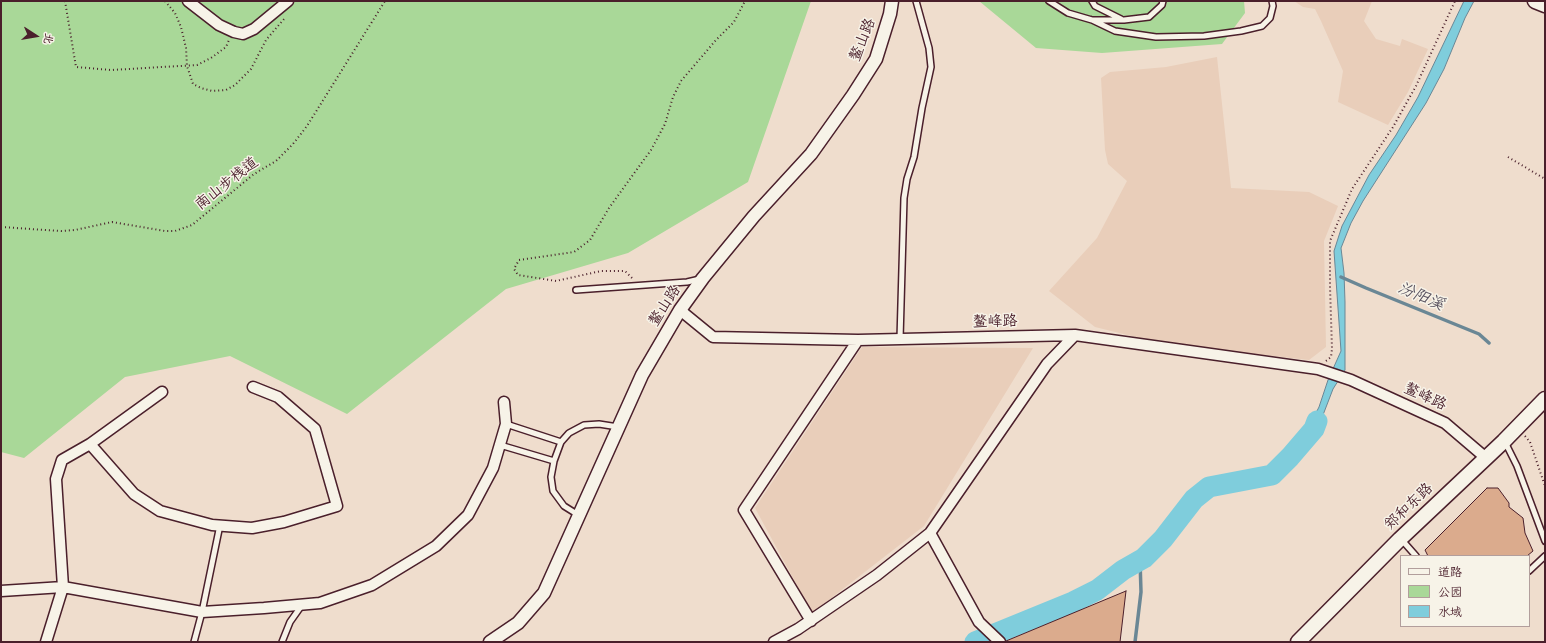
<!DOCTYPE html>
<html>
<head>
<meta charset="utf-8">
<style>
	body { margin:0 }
	#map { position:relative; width:1546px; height:643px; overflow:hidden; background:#efddcd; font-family:Itim,"LXGW WenKai TC",sans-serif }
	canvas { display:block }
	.frame { position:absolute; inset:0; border:2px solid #4a1f2b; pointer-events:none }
	.legend { position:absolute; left:1400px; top:555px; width:130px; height:72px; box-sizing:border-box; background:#f7f3e8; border:1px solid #b29e9c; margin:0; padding:5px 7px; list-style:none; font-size:12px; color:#4a1f2b }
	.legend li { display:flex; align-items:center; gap:8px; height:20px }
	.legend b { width:20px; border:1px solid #b29e9c }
	.north { position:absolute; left:16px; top:16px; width:40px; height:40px; -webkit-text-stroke:3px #f7f3e8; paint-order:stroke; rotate:102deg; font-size:11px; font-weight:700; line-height:16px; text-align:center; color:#4a1f2b }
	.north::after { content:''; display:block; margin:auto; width:14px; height:18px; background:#4a1f2b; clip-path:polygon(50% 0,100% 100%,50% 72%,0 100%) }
</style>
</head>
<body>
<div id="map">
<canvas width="1546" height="643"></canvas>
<div class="frame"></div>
<ul class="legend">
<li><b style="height:5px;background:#f7f3e8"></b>道路</li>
<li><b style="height:11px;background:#a9d898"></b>公园</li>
<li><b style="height:11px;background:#7fcddc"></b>水域</li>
</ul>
<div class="north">北</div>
</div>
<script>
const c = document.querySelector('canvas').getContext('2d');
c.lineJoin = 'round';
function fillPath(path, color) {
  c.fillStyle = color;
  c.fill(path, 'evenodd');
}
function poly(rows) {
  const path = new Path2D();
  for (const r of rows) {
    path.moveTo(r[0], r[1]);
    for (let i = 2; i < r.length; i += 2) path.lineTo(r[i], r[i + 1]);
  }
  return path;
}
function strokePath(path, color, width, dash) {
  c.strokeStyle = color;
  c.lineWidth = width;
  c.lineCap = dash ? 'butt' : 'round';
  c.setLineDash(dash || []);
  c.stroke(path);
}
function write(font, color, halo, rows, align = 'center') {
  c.font = font + ' Itim,"LXGW WenKai TC",sans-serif';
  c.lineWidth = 3;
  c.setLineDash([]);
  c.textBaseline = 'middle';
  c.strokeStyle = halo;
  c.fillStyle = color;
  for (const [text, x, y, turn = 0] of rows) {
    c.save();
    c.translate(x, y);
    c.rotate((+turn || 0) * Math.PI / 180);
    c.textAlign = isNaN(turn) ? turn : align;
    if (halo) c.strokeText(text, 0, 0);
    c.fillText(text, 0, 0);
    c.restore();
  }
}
fillPath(poly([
	[1294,1,1372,1,1364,21,1376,39,1400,46,1402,39,1428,49,1408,92,1388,125,1338,102,1343,71,1321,21,1315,9,1303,7],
	[1217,57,1231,188,1309,192,1338,206,1324,241,1326,347,1309,360,1164,344,1095,327,1049,291,1097,238,1127,181,1108,164,1105,150,1101,78,1110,72,1166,67],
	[862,347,1033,348,924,526,812,613,755,508]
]), '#e9ceba');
fillPath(poly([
	[1,1,811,1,748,182,628,253,506,289,347,414,230,356,125,377,24,458,1,452],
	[979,1,1244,1,1245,13,1222,44,1102,53,1036,48]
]), '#a9d898');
const water = poly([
	[1464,1,1474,1,1465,18,1444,69,1426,103,1363,201,1351,223,1341,248,1344,273,1345,302,1345,370,1333,389,1318,428,1302,455,1301,442,1319,407,1328,380,1341,351,1334,251,1342,226,1369,175,1396,135,1418,97,1464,1]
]);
fillPath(water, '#7fcddc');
strokePath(water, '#6a8795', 1);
strokePath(poly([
	[1341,277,1366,288,1479,334,1489,343],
	[1135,642,1141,592,1140,560]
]), '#6a8795', 3.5);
strokePath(poly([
	[975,642,1073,602,1097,590,1123,570,1144,558,1163,539,1194,499,1209,487,1272,475,1290,457,1314,429,1317,421]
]), '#7fcddc', 21);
const building = poly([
	[1487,488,1498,488,1509,503,1509,507,1523,518,1525,533,1533,551,1527,556,1428,556,1425,550,1487,488],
	[1126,591,1120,642,1006,642,1006,641,1126,591]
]);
fillPath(building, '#dbab8d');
strokePath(building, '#4a1f2b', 1);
const service = poly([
	[1049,1,1068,13,1092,20,1124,20,1149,17,1162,5,1163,1],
	[1092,1,1095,6,1121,19],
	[1092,20,1115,31,1156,37,1204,36,1241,31,1262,26,1270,18,1273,6,1272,1],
	[576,290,687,282,700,279],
	[900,339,904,198,907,179,914,157,922,108,931,67,929,48,916,1],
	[506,424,561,442],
	[1505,442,1517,466,1545,541],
	[500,445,554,461],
	[580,516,564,506,553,491,551,477,554,461,561,442,569,433,584,425,599,424,618,427],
	[1401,539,1416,556],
	[1529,571,1545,556],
	[194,642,202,612,220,525],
	[282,642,290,622,302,605]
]);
const minor = poly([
	[188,1,219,25,234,32,243,34,254,29,288,1],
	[680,310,713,337,858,340,1075,335,1318,369,1351,380,1445,423,1486,458],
	[90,444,134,494,160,511,212,525,252,528,284,522,337,506,315,429,278,397,253,387],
	[1,591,63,587,202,612,264,608,320,603,372,585,436,546,468,515,493,468,506,424,504,402],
	[811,621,744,510,858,340],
	[46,642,63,587,56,479,62,460,90,444,162,392],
	[774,642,798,629,877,575,930,533],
	[1000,642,979,622,930,533,1047,364,1075,335]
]);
const tertiary = poly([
	[490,642,518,623,544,593,642,375,680,310,703,278,754,216,811,154,853,95,876,59,890,14,892,1]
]);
const secondary = poly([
	[1535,1,1545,5],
	[1298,642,1400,539,1504,441,1545,399]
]);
strokePath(service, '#4a1f2b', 8);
strokePath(minor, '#4a1f2b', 13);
strokePath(tertiary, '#4a1f2b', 15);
strokePath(secondary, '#4a1f2b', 17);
strokePath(poly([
	[65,1,76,67,111,70,197,65,211,58,226,47,229,40],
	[165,1,175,13,181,27,186,48,187,66,193,84,201,88,212,91,226,90,235,85,251,69,266,40,284,19],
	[1508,157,1545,179],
	[1,227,61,231,75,230,112,222,165,231,175,231,192,225,254,174,276,161,293,144,307,126,385,1],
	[632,278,625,271,601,271,556,281,518,275,514,269,519,260,574,252,590,240,609,208,651,150,665,124,673,97,681,81,716,40,734,22,745,1],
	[1326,361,1331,357,1332,349,1330,287,1330,241,1352,189,1393,127,1416,86,1455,1],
	[1525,436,1530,442,1545,486]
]), '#4a1f2b', 2, [1, 3]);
strokePath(service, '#f7f3e8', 5);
strokePath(minor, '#f7f3e8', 10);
strokePath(tertiary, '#f7f3e8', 12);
strokePath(secondary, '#f7f3e8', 14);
write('15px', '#4a1f2b', '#f7f3e8', [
	["鳌山路",863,40,-68],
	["南山步栈道",227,184,-38],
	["鳌山路",665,306,-57],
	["鳌峰路",995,322,-1],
	["鳌峰路",1425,397,25],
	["郑和东路",1409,507,-44]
]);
write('italic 16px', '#5a5360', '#f7f3e8', [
	["汾阳溪",1421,297,23]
]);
</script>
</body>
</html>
